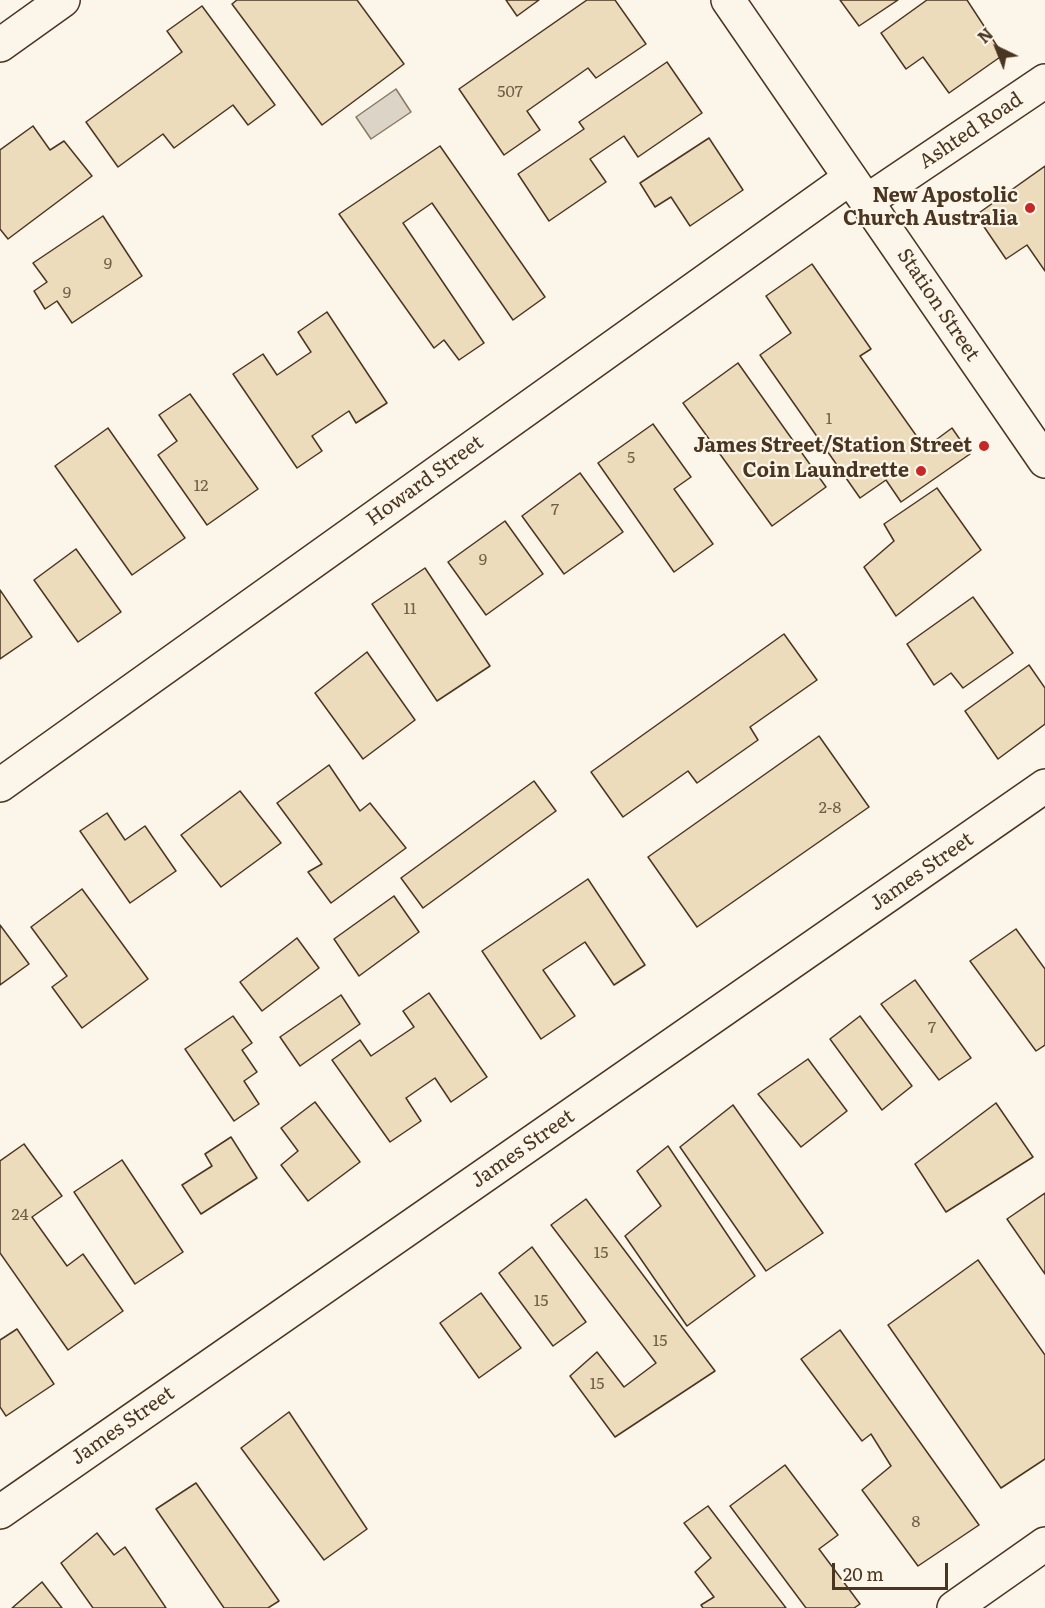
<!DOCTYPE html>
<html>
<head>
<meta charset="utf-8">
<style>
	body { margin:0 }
	#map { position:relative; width:1045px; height:1608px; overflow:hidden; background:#fbf6e9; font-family:Literata,serif }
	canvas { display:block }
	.north { position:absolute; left:967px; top:18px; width:60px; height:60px; -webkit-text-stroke:4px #fbf6e9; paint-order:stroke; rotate:317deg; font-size:16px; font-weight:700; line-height:24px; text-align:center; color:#4a3520 }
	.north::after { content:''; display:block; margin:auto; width:21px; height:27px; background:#4a3520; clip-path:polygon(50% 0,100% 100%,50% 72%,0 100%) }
	.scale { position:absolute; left:832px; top:1563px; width:116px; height:27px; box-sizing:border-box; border:3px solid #4a3520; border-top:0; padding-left:8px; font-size:18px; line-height:21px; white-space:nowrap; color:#4a3520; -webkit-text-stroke:4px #fbf6e9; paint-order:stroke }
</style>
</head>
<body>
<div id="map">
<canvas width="1045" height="1608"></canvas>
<div class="north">N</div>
<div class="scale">20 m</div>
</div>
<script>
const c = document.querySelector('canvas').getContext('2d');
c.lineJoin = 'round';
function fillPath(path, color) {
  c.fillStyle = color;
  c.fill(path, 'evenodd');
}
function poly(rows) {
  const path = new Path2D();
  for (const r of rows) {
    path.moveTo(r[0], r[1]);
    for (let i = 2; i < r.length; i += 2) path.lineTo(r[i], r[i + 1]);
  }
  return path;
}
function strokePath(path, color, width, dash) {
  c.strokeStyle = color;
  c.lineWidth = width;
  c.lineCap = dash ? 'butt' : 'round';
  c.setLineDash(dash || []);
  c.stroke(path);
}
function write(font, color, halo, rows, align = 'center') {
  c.font = font + ' Literata,serif';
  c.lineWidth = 4.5;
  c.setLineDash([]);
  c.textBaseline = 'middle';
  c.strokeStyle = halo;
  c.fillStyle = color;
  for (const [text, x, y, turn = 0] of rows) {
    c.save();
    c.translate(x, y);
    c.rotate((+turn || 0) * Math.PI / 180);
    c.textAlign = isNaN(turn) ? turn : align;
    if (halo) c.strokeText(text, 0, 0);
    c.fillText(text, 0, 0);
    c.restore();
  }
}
const water = poly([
	[396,89,411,112,371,139,356,117,396,89]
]);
fillPath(water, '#dcd4c6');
strokePath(water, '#887966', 1.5);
const building = poly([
	[237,0,357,0,404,64,322,125,232,4,237,0],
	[506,0,539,0,517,16,506,0],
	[587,0,615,0,646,44,596,78,588,68,527,111,540,130,504,155,459,89,587,0],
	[840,0,898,0,859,26,840,0],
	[927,0,967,0,1003,55,949,93,923,57,906,69,881,33,927,0],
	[202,6,275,105,248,125,233,105,174,148,163,134,118,167,86,122,182,52,167,31,202,6],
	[667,62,702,113,638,157,624,136,590,159,606,182,549,221,518,174,584,129,579,122,667,62],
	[33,126,50,150,64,141,92,176,8,239,0,229,0,150,33,126],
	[709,138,743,190,690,226,671,197,655,207,640,183,709,138],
	[440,146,545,297,513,320,432,203,403,223,484,343,459,360,444,340,434,348,339,214,440,146],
	[1045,166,1045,271,1027,245,1006,259,976,215,1045,166],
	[103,216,142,276,72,323,57,301,45,309,34,291,47,282,33,263,103,216],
	[812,264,871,349,860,356,925,448,952,428,970,454,901,502,886,480,860,498,760,355,791,333,766,296,812,264],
	[327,312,387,403,356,423,349,411,312,436,322,451,297,468,233,374,263,354,277,375,311,352,298,332,327,312],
	[738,363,826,487,772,526,683,403,738,363],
	[190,394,258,489,207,525,158,455,177,441,159,415,190,394],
	[653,424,691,477,674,489,713,544,674,572,598,463,653,424],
	[108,428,185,538,132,575,55,466,108,428],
	[580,473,623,532,564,574,522,516,580,473],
	[937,488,981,550,896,616,864,567,894,541,884,524,937,488],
	[505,521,543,574,486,615,448,562,505,521],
	[76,549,121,612,78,642,34,580,76,549],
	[425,568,490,666,437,701,372,604,425,568],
	[0,590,32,637,0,659,0,590],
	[973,597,1013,653,963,688,951,673,934,685,907,644,973,597],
	[784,634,817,680,750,727,758,740,697,783,688,771,623,817,591,772,784,634],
	[367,652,415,720,363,759,315,693,367,652],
	[1029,665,1045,688,1045,724,998,759,965,711,1029,665],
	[819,736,869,807,697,927,648,857,819,736],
	[329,765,360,811,370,803,406,848,331,903,308,872,322,864,277,803,329,765],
	[534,781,556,811,423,908,401,878,534,781],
	[240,791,281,843,221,887,181,835,240,791],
	[107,813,125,840,145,826,176,871,130,903,80,831,107,813],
	[588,879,645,965,614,985,585,942,543,970,575,1016,541,1039,482,951,588,879],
	[82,889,148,979,82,1028,52,987,67,976,31,927,82,889],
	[394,896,419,932,359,976,334,939,394,896],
	[0,925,29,964,0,985,0,925],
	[1016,929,1045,969,1045,1045,1036,1051,970,961,1016,929],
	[297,938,319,968,262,1011,240,982,297,938],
	[915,980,971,1058,939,1080,881,1004,915,980],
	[429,993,487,1077,451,1102,435,1078,406,1098,421,1121,390,1142,332,1060,360,1040,371,1056,414,1027,403,1011,429,993],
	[341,995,360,1024,300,1066,280,1037,341,995],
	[233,1016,252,1043,242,1050,257,1072,244,1081,259,1104,234,1121,185,1049,233,1016],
	[860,1016,912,1086,882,1110,830,1039,860,1016],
	[808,1059,847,1111,801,1147,758,1094,808,1059],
	[315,1102,360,1162,308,1201,281,1165,298,1151,281,1128,315,1102],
	[996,1103,1033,1157,946,1212,915,1164,996,1103],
	[733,1105,823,1233,766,1271,680,1147,733,1105],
	[231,1137,257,1178,201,1214,182,1185,212,1166,205,1154,231,1137],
	[24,1144,62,1196,32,1217,67,1266,83,1254,123,1311,68,1350,0,1253,0,1161,24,1144],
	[668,1146,755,1276,687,1326,625,1236,661,1206,637,1171,668,1146],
	[122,1160,183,1252,135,1284,74,1192,122,1160],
	[1045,1193,1045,1274,1007,1219,1045,1193],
	[586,1199,715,1371,615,1437,570,1376,597,1352,624,1387,656,1363,551,1225,586,1199],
	[532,1247,586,1322,553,1346,499,1273,532,1247],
	[978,1260,1045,1355,1045,1459,1001,1488,888,1325,978,1260],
	[481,1293,521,1348,479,1378,440,1323,481,1293],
	[17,1329,54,1384,6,1416,0,1407,0,1340,17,1329],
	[840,1330,979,1525,918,1566,862,1490,891,1466,871,1434,862,1441,801,1359,840,1330],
	[289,1412,367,1529,324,1560,241,1448,289,1412],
	[785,1465,838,1535,819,1549,860,1604,854,1608,806,1608,730,1506,785,1465],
	[196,1483,279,1601,268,1608,224,1608,156,1509,196,1483],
	[708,1506,786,1608,703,1608,701,1605,714,1597,695,1572,711,1558,684,1523,708,1506],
	[97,1533,114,1555,125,1547,166,1608,93,1608,61,1563,97,1533],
	[42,1582,62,1608,12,1608,42,1582]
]);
fillPath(building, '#ecdcbc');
strokePath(building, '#4a3520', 1.5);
const minor = poly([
	[0,45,63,0],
	[867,201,1045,81],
	[0,785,850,178],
	[0,1512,1045,786],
	[954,1608,1045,1544]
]);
const primary = poly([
	[728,0,1045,461]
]);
strokePath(minor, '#4a3520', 36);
strokePath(primary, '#4a3520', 36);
strokePath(minor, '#fbf6e9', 33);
strokePath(primary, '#fbf6e9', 33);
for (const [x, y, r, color] of [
	[1030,208,6,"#c62828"],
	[984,446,6,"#c62828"],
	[921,471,6,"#c62828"]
]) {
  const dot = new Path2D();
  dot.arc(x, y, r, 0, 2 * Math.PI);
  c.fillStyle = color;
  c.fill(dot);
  strokePath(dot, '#fbf6e9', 2);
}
write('16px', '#725f47', null, [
	["507",510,92],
	["9",108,264],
	["9",67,293],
	["1",829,419],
	["5",631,458],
	["12",201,486],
	["7",555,510],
	["9",483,560],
	["11",410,609],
	["2-8",830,808],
	["7",932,1028],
	["24",20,1215],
	["15",601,1253],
	["15",541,1301],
	["15",660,1341],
	["15",597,1384],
	["8",916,1522]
]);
write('20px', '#4a3520', '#fbf6e9', [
	["Ashted Road",971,131,-34],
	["Station Street",938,305,56],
	["Howard Street",425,481,-36],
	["James Street",922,872,-35],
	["James Street",523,1149,-35],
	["James Street",123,1426,-35]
]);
write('bold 20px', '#4a3520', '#fbf6e9', [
	["New Apostolic",1018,196],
	["Church Australia",1018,219],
	["James Street/Station Street",972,446],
	["Coin Laundrette",909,471]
], 'right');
</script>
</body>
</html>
